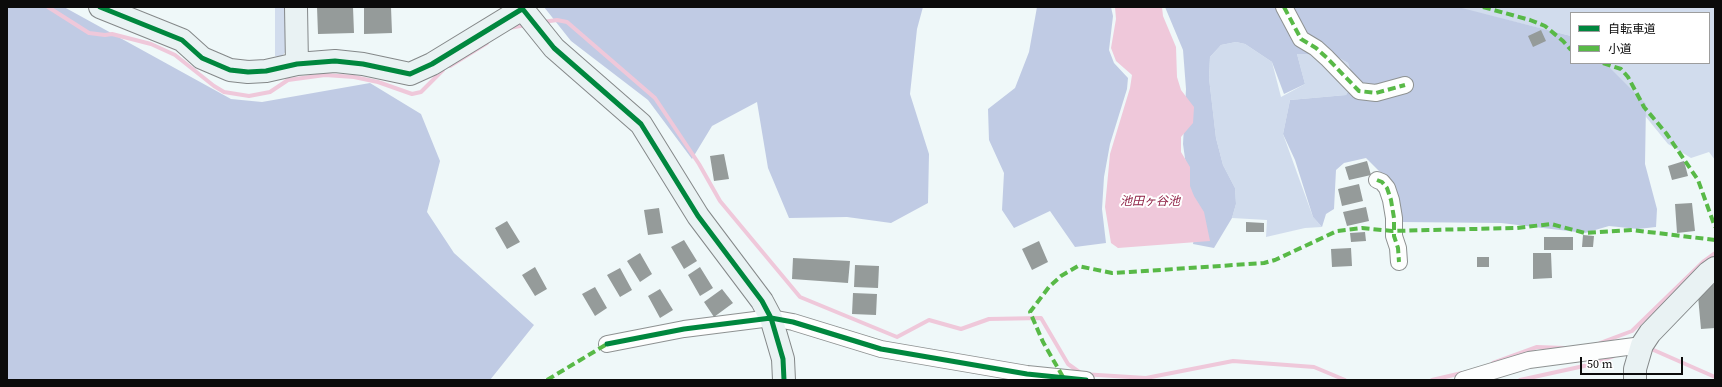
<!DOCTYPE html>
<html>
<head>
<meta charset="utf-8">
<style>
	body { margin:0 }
	#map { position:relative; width:1722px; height:387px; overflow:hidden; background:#eff8f9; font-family:"Source Serif 4","Noto Sans JP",serif }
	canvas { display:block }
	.frame { position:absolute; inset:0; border:8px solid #0b0b0b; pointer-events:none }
	.legend { position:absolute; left:1570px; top:12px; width:140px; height:52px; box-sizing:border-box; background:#fff; border:1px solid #9d9d9d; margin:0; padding:5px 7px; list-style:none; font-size:12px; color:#0b0b0b }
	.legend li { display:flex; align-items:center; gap:8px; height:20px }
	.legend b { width:20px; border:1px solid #9d9d9d }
	.scale { position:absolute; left:1580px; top:357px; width:103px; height:18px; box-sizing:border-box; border:2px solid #0b0b0b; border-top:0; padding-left:5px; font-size:12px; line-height:14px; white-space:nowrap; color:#0b0b0b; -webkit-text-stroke:3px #fff; paint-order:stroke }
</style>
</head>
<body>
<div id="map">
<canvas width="1722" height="387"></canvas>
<div class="frame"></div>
<ul class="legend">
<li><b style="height:5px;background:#00873e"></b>自転車道</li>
<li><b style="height:5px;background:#58b947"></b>小道</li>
</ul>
<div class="scale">50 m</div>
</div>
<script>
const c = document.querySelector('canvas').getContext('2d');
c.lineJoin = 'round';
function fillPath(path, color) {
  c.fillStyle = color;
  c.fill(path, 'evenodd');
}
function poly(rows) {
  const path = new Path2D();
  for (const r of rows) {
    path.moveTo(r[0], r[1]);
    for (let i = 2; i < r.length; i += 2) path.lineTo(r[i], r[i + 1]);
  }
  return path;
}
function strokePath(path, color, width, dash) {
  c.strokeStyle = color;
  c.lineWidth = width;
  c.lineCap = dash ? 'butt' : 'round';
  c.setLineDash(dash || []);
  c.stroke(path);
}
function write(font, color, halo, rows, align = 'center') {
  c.font = font + ' "Source Serif 4","Noto Sans JP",serif';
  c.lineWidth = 4;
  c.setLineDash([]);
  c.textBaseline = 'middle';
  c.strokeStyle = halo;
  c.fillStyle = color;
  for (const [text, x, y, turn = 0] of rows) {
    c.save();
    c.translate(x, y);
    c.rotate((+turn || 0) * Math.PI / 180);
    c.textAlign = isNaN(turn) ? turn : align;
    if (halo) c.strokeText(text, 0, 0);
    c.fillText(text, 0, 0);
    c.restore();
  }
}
fillPath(poly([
	[275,7,286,7,287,50,282,56,275,56],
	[1455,7,1715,7,1715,160,1709,152,1691,158,1668,144,1602,63,1709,63,1709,13,1571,13,1571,36],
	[1236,42,1245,44,1272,62,1281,97,1305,84,1297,54,1332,54,1348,63,1354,81,1346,95,1290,100,1283,134,1313,217,1322,227,1305,228,1266,237,1267,220,1232,218,1236,204,1235,188,1223,165,1216,138,1209,78,1210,57,1221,45]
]), '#d1dced');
fillPath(poly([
	[7,7,64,7,231,99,262,102,370,83,421,114,440,161,427,212,454,253,534,325,490,380,7,380],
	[544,7,923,7,917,29,910,94,929,154,928,203,891,223,847,217,789,218,768,168,757,102,712,126,692,159,648,100,571,41],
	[1037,7,1111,7,1113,16,1109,50,1114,63,1128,78,1127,89,1110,144,1104,177,1102,209,1106,243,1075,247,1050,211,1014,228,1002,210,1004,173,989,140,988,109,1015,88,1029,52],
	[1165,7,1458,7,1571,36,1571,63,1605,63,1646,104,1645,164,1657,209,1656,227,1638,229,1609,226,1585,233,1501,223,1401,222,1395,187,1366,158,1344,163,1336,170,1334,209,1326,214,1322,227,1313,217,1295,160,1283,134,1290,100,1346,95,1354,81,1348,63,1332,54,1297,54,1305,84,1284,94,1272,62,1245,44,1236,42,1221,45,1210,57,1209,78,1216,138,1223,165,1235,188,1236,204,1232,218,1214,248,1193,244,1198,209,1189,187,1183,144,1186,89,1183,50]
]), '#c0cbe4');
fillPath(poly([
	[1115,7,1162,7,1163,16,1176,47,1177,77,1181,90,1194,107,1193,123,1181,137,1181,152,1190,167,1190,186,1194,196,1204,212,1210,241,1118,248,1111,243,1105,207,1110,154,1130,88,1132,75,1116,61,1111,48,1116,19]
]), '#efc8da');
strokePath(poly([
	[48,7,89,33,105,35,112,34,151,44,175,55,214,86,224,92,249,96,270,92,288,80,325,75,354,77,378,82,412,94,421,92,443,70],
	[543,22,557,20,567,22,655,98,699,164,720,201,800,297,897,337,929,320,961,329,989,319,1041,318,1068,364,1082,374,1146,378,1233,361,1314,367,1345,380],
	[509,28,526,25],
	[450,66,487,43],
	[1600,343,1632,331,1704,261,1715,253],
	[1649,348,1715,377],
	[1493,363,1537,347,1564,348],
	[1432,380,1462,373],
	[1520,380,1593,364,1614,356]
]), '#efc8da', 4);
fillPath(poly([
	[317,7,353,7,354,33,318,34],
	[364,7,391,7,392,33,364,34],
	[1541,30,1546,41,1533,47,1528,36],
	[724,154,729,179,714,181,710,156],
	[1367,161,1371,175,1349,180,1345,167],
	[1684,161,1688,176,1672,180,1668,166],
	[1359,184,1363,201,1342,206,1338,189],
	[1692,203,1695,231,1677,233,1675,204],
	[1366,207,1369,221,1347,226,1343,212],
	[659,208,663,233,648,235,644,210],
	[507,221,520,242,507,249,495,228],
	[1246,222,1264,223,1264,232,1246,232],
	[1365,232,1366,241,1351,242,1350,233],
	[1583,235,1594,236,1593,247,1582,247],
	[1544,237,1573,237,1573,250,1544,250],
	[684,240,697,261,684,269,671,247],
	[1039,241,1048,262,1032,270,1022,249],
	[1351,248,1352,266,1332,267,1331,249],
	[640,253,652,274,640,282,627,261],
	[1533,253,1551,253,1552,278,1533,279],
	[1477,257,1489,257,1489,267,1477,267],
	[793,258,850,261,848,283,792,279],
	[855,265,879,266,878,288,854,287],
	[535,267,547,289,535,296,522,275],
	[700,267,713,288,700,296,688,275],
	[620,268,632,290,620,297,607,275],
	[1715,283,1715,328,1701,329,1698,296],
	[595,287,607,308,595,316,582,294],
	[660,289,673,310,660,318,648,296],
	[722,289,733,303,714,317,704,302],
	[853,293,877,294,876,315,852,314]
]), '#959b9a');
const street = poly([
	[1284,7,1301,39,1316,48,1327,58,1359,91,1376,93,1405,85],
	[1377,180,1382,182,1387,188,1391,200,1394,218,1394,236,1398,248,1399,262],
	[607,344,684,329,771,318,793,322,881,349,1027,374,1086,380],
	[1463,380,1529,360,1642,345]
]);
const secondary = poly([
	[100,7,182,40,202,58,230,70,248,72,266,71,297,64,335,61,363,64,410,74,432,64,522,9],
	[296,7,297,64],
	[521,7,554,48,641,124,698,216,762,301,771,318,783,359,784,380],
	[1635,380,1635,369,1642,345,1650,333,1708,273,1715,268]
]);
strokePath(street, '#8e9292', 18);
strokePath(secondary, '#848889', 24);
strokePath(street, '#fdfefe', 16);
strokePath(secondary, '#e9f2f3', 22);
strokePath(poly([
	[1284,7,1301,39,1316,48,1327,58,1359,91,1376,93,1405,85],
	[1483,7,1530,20,1545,26,1563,41,1571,50],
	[1603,63,1621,69,1628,77,1644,107,1666,133,1698,180,1715,227],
	[1377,180,1382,182,1387,188,1391,200,1394,218,1394,236,1398,248,1399,262],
	[1063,377,1043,342,1030,312,1049,287,1061,276,1078,266,1112,273,1130,272,1264,263,1275,260,1337,231,1362,228,1392,231,1428,230,1517,228,1551,224,1585,233,1632,230,1715,240],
	[547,380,607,344]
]), '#58b947', 4, [8, 4]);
strokePath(poly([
	[100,7,182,40,202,58,230,70,248,72,266,71,297,64,335,61,363,64,410,74,432,64,522,9],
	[521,7,554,48,641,124,698,216,762,301,771,318,783,359,784,380],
	[607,344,684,329,771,318,793,322,881,349,1027,374,1086,380]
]), '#00873e', 5);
write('italic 12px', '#8f2246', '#fff', [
	["池田ヶ谷池",1150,202]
]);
</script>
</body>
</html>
